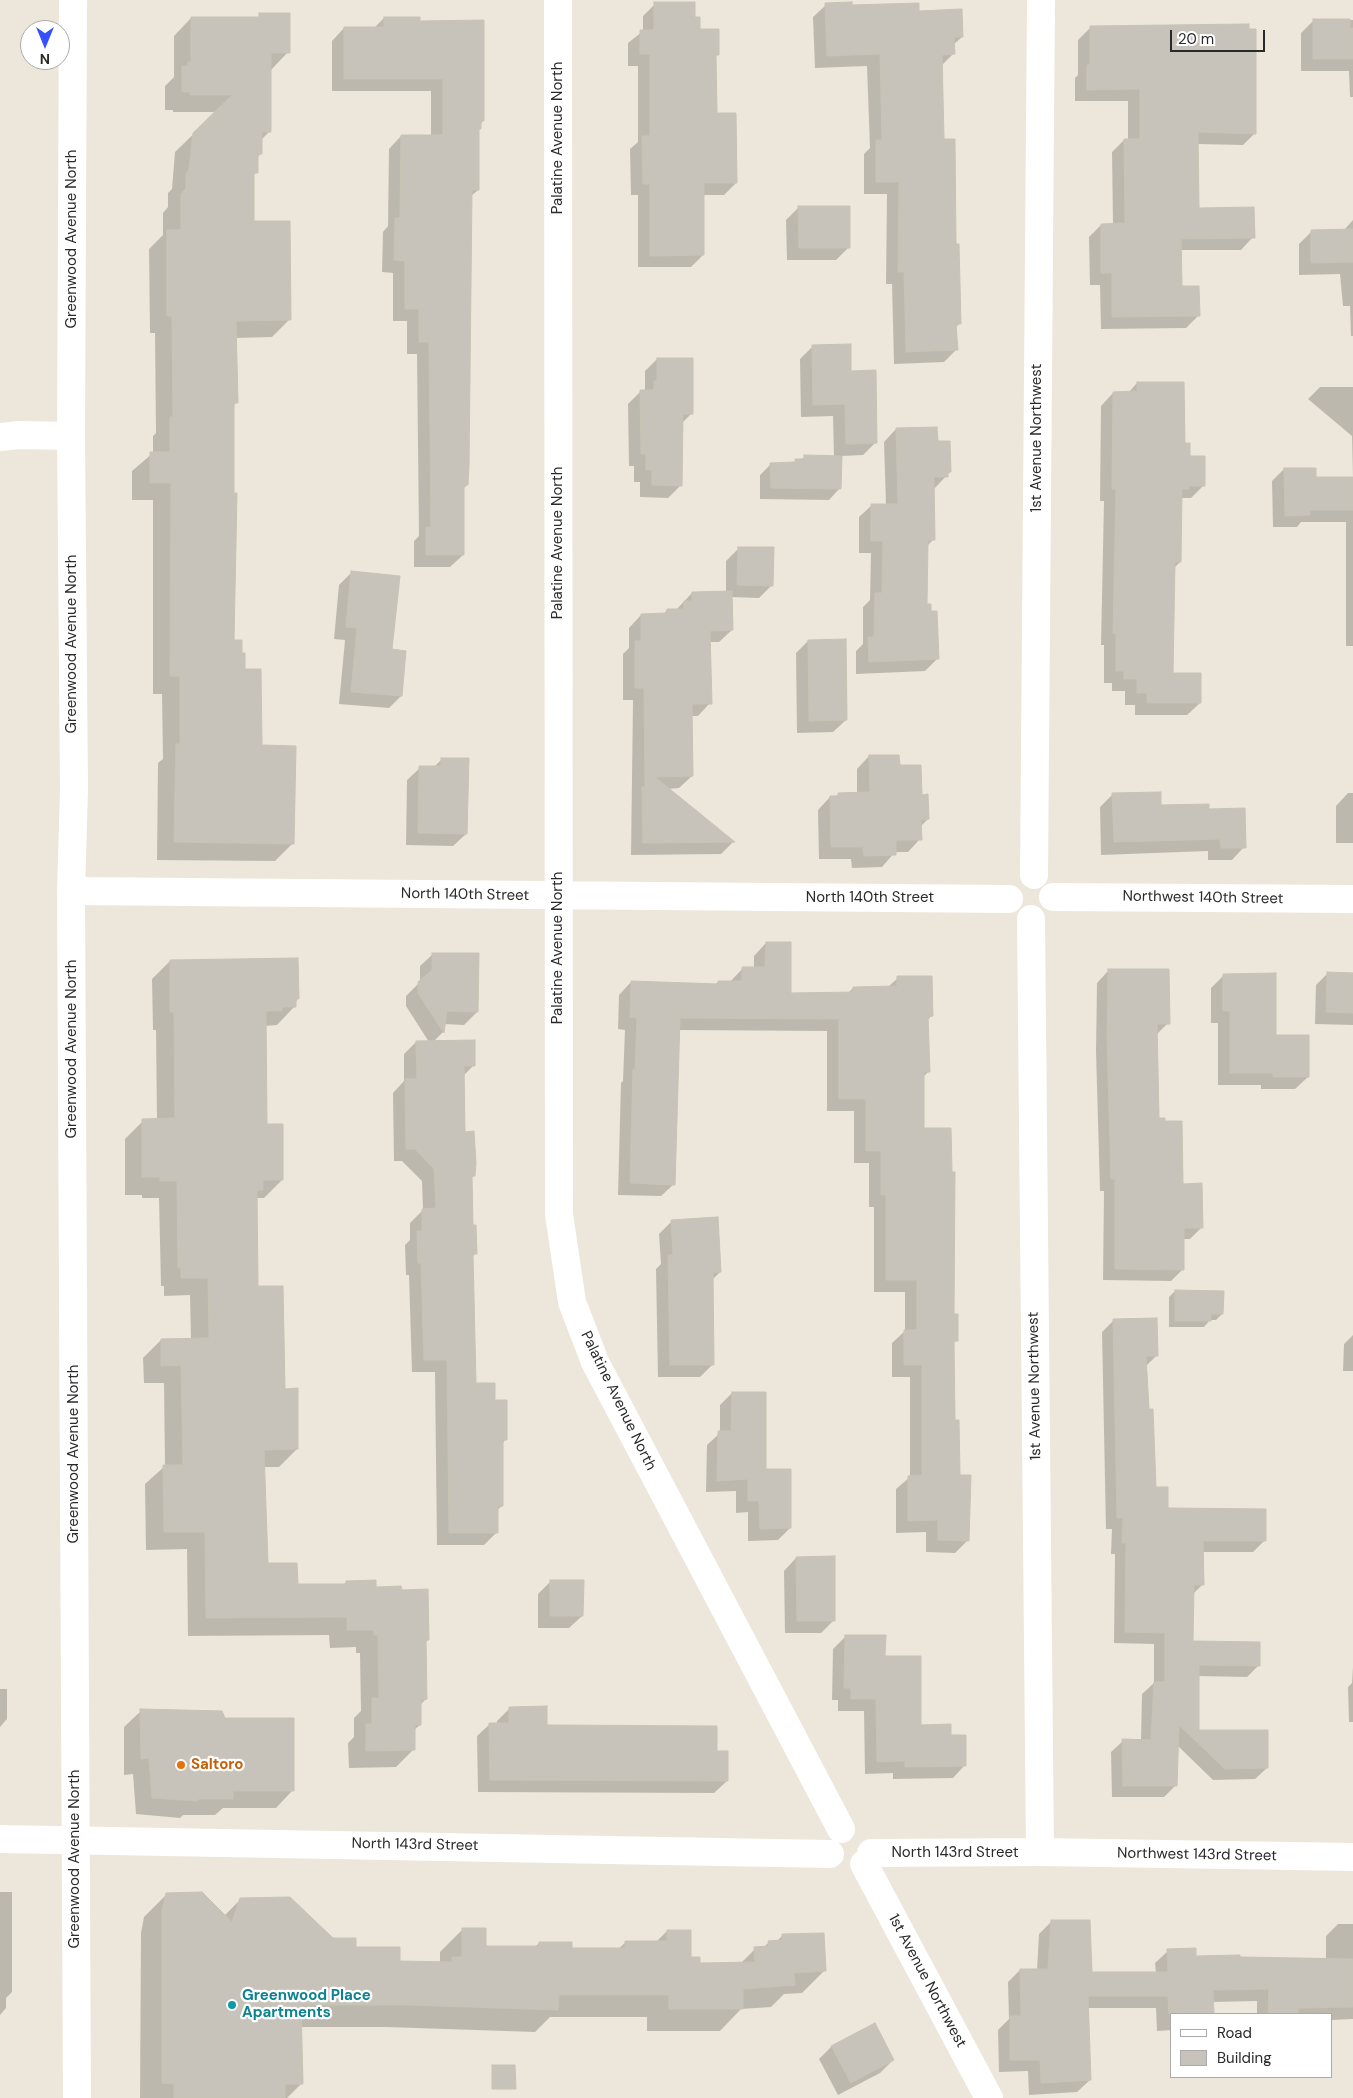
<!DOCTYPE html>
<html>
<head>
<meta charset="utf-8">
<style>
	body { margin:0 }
	#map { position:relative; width:1353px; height:2098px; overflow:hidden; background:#ede6da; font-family:"DM Sans",sans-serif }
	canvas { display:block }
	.legend { position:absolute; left:1170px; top:2013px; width:162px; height:65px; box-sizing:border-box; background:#fff; border:1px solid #aaa; margin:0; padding:6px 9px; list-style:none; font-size:15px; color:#2a2a2a }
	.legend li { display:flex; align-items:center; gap:10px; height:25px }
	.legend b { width:25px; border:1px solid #aaa }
	.north { position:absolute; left:20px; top:20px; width:50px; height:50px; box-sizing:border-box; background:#fff; border:1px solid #aaa; border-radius:50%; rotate:180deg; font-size:14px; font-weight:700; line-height:20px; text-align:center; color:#2a2a2a }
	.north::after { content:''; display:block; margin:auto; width:18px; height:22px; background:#3551ff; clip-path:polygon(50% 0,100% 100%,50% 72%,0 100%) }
	.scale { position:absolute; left:1170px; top:30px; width:95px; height:22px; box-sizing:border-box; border:2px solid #2a2a2a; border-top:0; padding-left:6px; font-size:15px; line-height:18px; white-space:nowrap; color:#2a2a2a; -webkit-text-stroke:4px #fff; paint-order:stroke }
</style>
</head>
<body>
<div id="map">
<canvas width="1353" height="2098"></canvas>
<ul class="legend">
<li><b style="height:6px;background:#fff"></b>Road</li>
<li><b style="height:14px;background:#c8c3ba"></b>Building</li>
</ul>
<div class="north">N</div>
<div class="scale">20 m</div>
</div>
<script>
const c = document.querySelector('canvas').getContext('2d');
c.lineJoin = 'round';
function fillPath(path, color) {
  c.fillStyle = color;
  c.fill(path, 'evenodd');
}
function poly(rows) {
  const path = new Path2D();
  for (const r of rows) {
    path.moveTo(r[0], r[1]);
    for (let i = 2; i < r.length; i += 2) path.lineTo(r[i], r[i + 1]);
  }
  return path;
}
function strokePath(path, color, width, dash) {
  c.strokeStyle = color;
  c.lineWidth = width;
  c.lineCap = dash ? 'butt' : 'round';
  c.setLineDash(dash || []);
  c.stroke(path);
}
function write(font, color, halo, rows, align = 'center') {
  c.font = font + ' "DM Sans",sans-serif';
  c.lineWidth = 4.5;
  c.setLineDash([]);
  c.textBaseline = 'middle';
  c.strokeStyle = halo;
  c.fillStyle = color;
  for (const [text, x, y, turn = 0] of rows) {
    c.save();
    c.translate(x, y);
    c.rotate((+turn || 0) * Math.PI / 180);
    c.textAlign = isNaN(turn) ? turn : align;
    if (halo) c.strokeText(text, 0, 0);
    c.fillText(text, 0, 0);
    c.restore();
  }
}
fillPath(poly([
	[655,4,693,18,698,30,718,54,715,57,716,114,736,183,724,195,702,195,703,255,691,267,638,267,638,195,631,195,630,149,638,142,638,66,628,66,628,43,643,31,643,16],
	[826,5,918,12,962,37,953,45,953,54,941,66,943,140,955,245,960,323,955,328,956,350,944,362,894,364,892,284,886,284,887,194,864,194,864,154,870,148,867,66,815,68,813,17],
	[260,15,288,52,271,70,269,132,261,140,261,153,257,158,257,172,252,176,252,222,290,319,272,337,235,338,236,403,233,406,233,641,244,670,260,747,293,843,275,861,157,860,158,763,163,759,162,694,153,694,153,500,132,500,132,471,153,453,153,436,156,433,155,333,150,333,149,249,163,235,163,213,168,207,168,193,172,189,175,152,216,112,173,112,173,110,165,110,165,86,174,77,174,36,191,18,257,18],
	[384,18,419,22,483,120,478,130,478,190,470,197,467,485,463,489,463,555,450,567,414,567,414,541,419,536,417,354,407,354,407,321,393,321,393,273,382,272,383,232,388,226,389,149,401,136,431,136,431,91,332,91,332,41,344,28,374,28],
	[1314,20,1353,20,1353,97,1350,97,1349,71,1301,71,1301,33],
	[1091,27,1255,133,1243,145,1197,144,1198,209,1253,237,1241,250,1180,250,1180,287,1198,316,1186,328,1101,329,1100,285,1090,285,1089,237,1101,225,1113,225,1112,152,1124,140,1128,140,1128,101,1075,101,1075,78,1078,75,1078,40],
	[799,207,849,247,836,260,787,260,786,220],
	[1353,220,1353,336,1351,336,1350,306,1343,306,1340,274,1299,275,1299,244,1311,232,1344,230],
	[813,346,876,442,863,455,841,456,840,488,829,500,760,499,760,475,771,464,793,463,805,457,834,457,833,416,801,417,800,359],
	[657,359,692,413,681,424,681,485,668,498,640,497,640,482,634,482,634,466,629,466,628,404,641,391,645,391,645,371],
	[1137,383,1184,444,1203,486,1191,498,1181,498,1180,562,1173,569,1172,675,1200,703,1187,715,1135,715,1135,705,1125,705,1125,691,1112,691,1112,683,1104,683,1104,645,1101,645,1104,501,1100,501,1101,406,1113,393,1128,393],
	[1320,387,1353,387,1353,646,1346,646,1346,522,1301,522,1297,527,1273,527,1272,481,1284,469,1315,478,1353,478,1352,436,1308,399],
	[896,429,936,442,950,472,933,490,934,539,926,547,926,606,938,658,925,671,856,674,856,651,863,644,863,607,870,600,871,553,859,553,859,517,872,505,886,505,884,442],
	[739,548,772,585,759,598,731,597,732,630,719,642,709,642,710,703,698,716,691,716,692,776,679,788,667,789,733,842,721,854,631,855,633,700,623,700,623,654,629,648,629,628,641,615,663,615,667,610,676,610,692,593,726,592,726,561],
	[352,572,391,651,401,696,389,708,339,704,345,640,334,639,339,585],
	[808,641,846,720,833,732,797,733,796,653],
	[869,756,899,767,921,796,928,819,920,827,920,839,908,852,895,852,882,867,852,868,851,859,819,859,818,810,830,797,835,797,839,794,857,793,857,769],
	[442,759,466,834,453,846,406,845,407,780,420,768,433,768],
	[1348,793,1353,793,1353,843,1336,843,1336,806],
	[1113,794,1160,806,1208,811,1244,847,1232,860,1208,860,1208,851,1101,855,1100,807],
	[766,943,789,995,848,993,853,988,888,987,898,978,931,1016,927,1021,928,1072,923,1077,923,1130,956,1340,953,1344,954,1422,968,1540,955,1553,926,1552,926,1532,896,1533,896,1489,910,1477,910,1377,892,1377,892,1343,905,1331,905,1292,874,1292,874,1207,869,1207,869,1163,854,1163,854,1111,827,1111,827,1031,678,1030,674,1184,661,1196,618,1195,621,1083,623,1081,625,1030,618,1029,619,995,631,982,715,985,718,982,730,982,743,968,754,968,754,956],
	[433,954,477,1012,464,1025,444,1024,443,1032,434,1041,474,1065,463,1076,464,1133,474,1175,471,1178,472,1227,476,1253,472,1257,475,1384,494,1401,506,1439,502,1444,502,1506,497,1510,497,1532,484,1545,437,1545,435,1372,412,1372,409,1275,406,1275,405,1245,410,1240,410,1223,423,1210,422,1181,402,1161,394,1161,393,1093,404,1081,404,1054,416,1042,429,1042,406,1006,406,996,420,982,420,966],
	[170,961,297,999,295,1006,277,1025,265,1026,266,1125,282,1180,264,1198,256,1198,256,1288,284,1390,297,1449,279,1467,264,1467,267,1564,296,1586,343,1586,346,1582,374,1589,428,1640,425,1643,426,1699,419,1706,420,1725,413,1731,414,1749,396,1767,349,1768,348,1743,354,1737,354,1718,361,1711,360,1653,356,1653,356,1647,330,1648,329,1635,188,1636,187,1549,146,1550,145,1484,165,1466,164,1383,144,1383,143,1358,161,1340,191,1340,190,1295,164,1296,164,1286,161,1286,159,1198,142,1198,142,1195,125,1195,125,1139,143,1121,157,1120,156,1030,153,1030,152,979],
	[1109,970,1168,1023,1156,1035,1158,1120,1181,1185,1202,1227,1190,1239,1183,1239,1183,1269,1171,1281,1103,1280,1104,1191,1100,1191,1096,1051,1097,983],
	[1328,973,1353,974,1353,1025,1315,1024,1316,985],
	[1224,975,1308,1077,1295,1089,1261,1089,1261,1085,1218,1085,1218,1023,1211,1023,1211,988],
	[672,1221,720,1272,712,1280,713,1364,700,1377,658,1377,656,1269,661,1264,659,1234],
	[1175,1291,1222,1314,1216,1320,1210,1320,1204,1327,1169,1327,1169,1297],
	[1114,1320,1157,1355,1145,1367,1155,1488,1167,1509,1265,1540,1253,1552,1202,1552,1203,1584,1193,1594,1192,1642,1259,1665,1247,1677,1198,1676,1198,1731,1267,1768,1255,1779,1213,1780,1177,1745,1175,1786,1164,1797,1112,1797,1111,1752,1123,1741,1141,1741,1142,1694,1154,1683,1154,1644,1114,1643,1115,1554,1111,1554,1112,1529,1106,1529,1102,1332],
	[1353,1335,1353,1371,1343,1371,1344,1344],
	[732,1393,790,1528,778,1540,748,1541,748,1512,736,1513,736,1491,706,1492,707,1445,720,1433,720,1405],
	[796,1558,834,1620,821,1633,785,1633,784,1571],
	[551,1581,582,1616,569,1628,538,1628,538,1594],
	[846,1636,884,1657,919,1726,950,1736,965,1765,953,1778,893,1779,893,1773,865,1774,864,1711,838,1711,838,1700,832,1700,833,1649],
	[1353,1667,1353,1722,1349,1722,1348,1687,1352,1683],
	[0,1689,7,1689,7,1719,0,1727],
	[510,1708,546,1727,716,1753,727,1781,714,1793,478,1792,477,1736,490,1724,497,1724,497,1721],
	[141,1711,224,1719,292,1791,276,1808,223,1808,215,1815,183,1815,180,1818,136,1814,133,1774,124,1775,124,1727],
	[0,1892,12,1892,12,1992,6,1998,6,2008,0,2015],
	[167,1894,224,1916,241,1899,332,1940,399,1962,440,1963,440,1952,463,1929,485,1948,534,1948,539,1943,571,1949,618,1949,626,1942,656,1942,667,1931,690,1959,699,1964,740,1964,755,1949,763,1948,769,1942,777,1941,783,1935,824,1971,802,1993,784,1994,771,2007,741,2009,720,2031,647,2031,647,2017,550,2017,535,2032,386,2027,300,2027,301,2084,287,2098,140,2098,141,1933,144,1917],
	[1052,1921,1091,1973,1156,1973,1155,1963,1168,1951,1195,1958,1326,1960,1326,1936,1338,1924,1353,1924,1353,2019,1332,2020,1332,2014,1257,2014,1257,2001,1212,2002,1213,2014,1172,2014,1172,2030,1157,2031,1156,2008,1087,2008,1090,2080,1077,2092,1029,2095,1028,2071,999,2072,998,2030,1009,2019,1008,1982,1020,1970,1037,1970,1039,1934],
	[831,2047,893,2060,880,2073,838,2095,819,2059]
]), '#0003');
const building = poly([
	[654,2,695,2,695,17,700,17,700,29,719,29,719,55,716,55,717,113,736,113,737,183,704,183,704,255,650,256,650,184,643,184,642,136,650,136,650,54,640,54,640,30,654,30,654,2],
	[852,2,852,5,919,3,919,11,962,9,963,37,954,37,955,54,942,55,944,139,955,139,956,244,959,244,961,324,956,324,958,350,906,352,904,272,898,272,899,182,876,182,876,140,882,140,880,54,827,56,825,3,852,2],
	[259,13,290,13,290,53,271,53,271,132,262,132,262,154,258,154,258,173,254,173,254,221,290,221,291,320,236,321,238,403,234,403,234,493,237,493,234,640,242,640,242,653,245,653,245,669,261,669,262,745,296,746,294,844,174,842,176,744,180,744,180,676,170,676,171,483,150,483,150,452,170,452,170,417,173,417,172,316,167,316,167,230,181,230,181,194,186,188,186,174,189,169,193,133,232,95,190,95,190,92,182,92,182,66,188,66,188,62,191,62,191,17,259,17,259,13],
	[384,17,420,17,420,21,484,20,484,121,481,121,481,129,479,129,479,190,472,190,469,466,468,485,464,485,464,555,426,555,426,527,431,527,429,342,419,342,419,309,405,309,405,261,394,260,395,218,400,218,401,135,443,135,443,79,344,79,344,27,384,27,384,17],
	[1313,19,1350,19,1350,29,1353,28,1353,59,1313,59,1313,19],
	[1249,24,1249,29,1256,29,1256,134,1198,132,1199,208,1254,207,1255,238,1181,239,1182,286,1199,286,1200,316,1112,317,1112,273,1101,273,1101,224,1125,223,1124,139,1140,139,1140,89,1087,90,1087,65,1090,65,1090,26,1249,24],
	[798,206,850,206,850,248,799,248,798,206],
	[1353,229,1353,262,1311,263,1311,230,1353,229],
	[851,344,851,371,876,370,877,443,846,444,845,404,813,405,812,345,851,344],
	[657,358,693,358,693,414,683,414,682,486,652,485,652,470,646,470,646,454,641,454,640,390,654,390,654,381,657,381,657,358],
	[1137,382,1184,382,1185,443,1190,443,1190,456,1205,456,1205,486,1189,486,1189,489,1182,489,1181,562,1175,562,1173,673,1201,673,1201,703,1147,703,1147,693,1137,693,1137,679,1124,679,1124,671,1116,671,1116,633,1113,633,1116,489,1112,489,1113,392,1137,391,1137,382],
	[937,427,938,441,950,441,951,472,948,472,948,477,934,477,935,540,928,540,927,604,931,604,931,611,937,611,939,659,869,662,868,637,874,637,875,593,882,593,883,541,871,541,871,504,898,504,896,428,937,427],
	[804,455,842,456,841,489,771,488,770,463,795,462,795,459,804,459,804,455],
	[1284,468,1316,468,1316,477,1353,477,1353,510,1310,510,1310,515,1285,516,1284,468],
	[738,547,774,547,773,586,737,585,738,547],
	[351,571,400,576,392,649,406,651,402,696,351,692,357,628,346,627,351,571],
	[732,591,733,630,710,631,712,704,692,704,693,776,655,777,735,842,643,843,642,787,645,787,644,688,635,688,635,641,641,641,641,614,667,613,667,609,684,609,684,601,692,601,692,592,732,591],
	[846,639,847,720,809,721,808,640,846,639],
	[869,755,899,755,900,765,921,765,922,795,928,794,929,819,921,820,922,840,896,840,896,855,864,856,863,847,831,847,830,796,838,796,838,793,870,792,869,755],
	[441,758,469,758,467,834,418,833,419,766,441,766,441,758],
	[1161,792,1161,805,1209,804,1209,809,1245,808,1246,848,1221,848,1220,839,1114,842,1112,793,1161,792],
	[766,942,791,942,791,993,853,992,853,987,897,986,897,976,932,976,933,1016,928,1017,930,1072,924,1072,924,1128,951,1128,952,1172,955,1172,954,1314,958,1314,958,1341,954,1341,955,1420,959,1420,960,1475,971,1475,969,1541,938,1540,938,1520,908,1521,908,1476,922,1475,922,1365,904,1365,904,1330,917,1330,917,1280,886,1280,886,1195,881,1195,881,1151,866,1151,866,1099,839,1099,839,1019,680,1018,675,1185,630,1183,633,1069,635,1070,637,1018,630,1017,631,981,718,984,718,981,742,981,742,967,765,967,766,942],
	[432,953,479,953,478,1012,447,1011,444,1033,418,993,418,982,432,970,432,953],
	[298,958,299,999,296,999,296,1007,282,1007,282,1011,266,1011,267,1124,283,1124,283,1180,263,1180,263,1190,257,1190,258,1286,283,1286,285,1389,298,1388,298,1449,264,1450,268,1563,297,1563,298,1584,346,1584,346,1581,376,1580,376,1587,401,1586,402,1590,428,1589,429,1640,426,1640,427,1699,421,1700,421,1725,415,1725,415,1750,366,1751,366,1724,372,1724,372,1698,379,1698,378,1635,374,1635,373,1630,347,1630,347,1617,206,1618,205,1532,164,1532,163,1465,183,1465,181,1365,161,1366,161,1339,209,1338,208,1278,181,1278,181,1268,178,1268,177,1181,160,1181,160,1177,142,1177,142,1119,175,1118,174,1012,170,1012,170,960,298,958],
	[1108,969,1169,969,1170,1024,1157,1024,1159,1118,1165,1118,1165,1121,1182,1121,1183,1184,1202,1183,1203,1228,1184,1228,1184,1270,1115,1269,1115,1179,1111,1179,1107,1038,1108,969],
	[1327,972,1353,973,1353,1013,1326,1012,1327,972],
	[1276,973,1276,1035,1309,1035,1309,1077,1273,1077,1273,1073,1230,1073,1230,1011,1223,1011,1223,974,1276,973],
	[475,1040,475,1066,464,1066,465,1132,474,1131,476,1163,475,1176,472,1176,473,1225,476,1225,477,1254,473,1254,476,1383,495,1383,495,1400,507,1400,507,1440,503,1440,503,1506,498,1506,498,1533,449,1533,447,1360,424,1360,421,1263,418,1263,417,1231,422,1231,422,1209,436,1208,434,1169,415,1149,406,1149,405,1079,417,1079,416,1041,475,1040],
	[718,1217,721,1272,713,1273,714,1365,670,1365,668,1255,673,1255,671,1220,718,1217],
	[1175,1290,1224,1291,1223,1314,1211,1314,1211,1321,1175,1321,1175,1290],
	[1157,1318,1158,1356,1146,1356,1149,1409,1153,1409,1156,1487,1168,1487,1168,1508,1266,1509,1266,1541,1203,1541,1204,1585,1194,1585,1193,1641,1260,1642,1260,1666,1199,1665,1199,1730,1268,1730,1268,1768,1225,1769,1179,1725,1177,1786,1123,1786,1122,1739,1151,1740,1154,1682,1165,1682,1165,1633,1125,1632,1126,1543,1122,1543,1123,1518,1117,1518,1113,1319,1157,1318],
	[732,1392,766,1392,766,1469,791,1469,791,1528,760,1529,759,1501,748,1501,748,1479,717,1481,718,1431,731,1431,732,1392],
	[835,1556,835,1621,797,1621,796,1557,835,1556],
	[550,1580,584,1580,583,1616,550,1616,550,1580],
	[845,1635,886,1635,885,1656,921,1656,921,1725,951,1724,951,1735,966,1735,966,1766,905,1767,905,1761,877,1762,876,1699,851,1699,851,1688,844,1688,845,1635],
	[547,1706,547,1725,717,1726,717,1751,728,1751,728,1781,490,1780,489,1723,509,1723,509,1707,547,1706],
	[140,1709,222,1711,225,1718,294,1718,294,1791,233,1791,233,1799,198,1799,198,1801,152,1798,149,1758,141,1759,140,1709],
	[202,1892,232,1922,240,1898,290,1897,333,1938,356,1938,356,1947,400,1947,400,1961,452,1962,452,1957,462,1957,462,1928,486,1928,486,1946,539,1946,539,1942,572,1942,572,1948,625,1948,625,1941,667,1941,667,1930,691,1930,691,1957,700,1957,700,1963,755,1962,754,1947,769,1946,768,1941,782,1940,782,1934,824,1933,826,1971,794,1973,795,1985,743,1989,743,2009,669,2009,669,1995,559,1995,558,2010,410,2005,301,2005,303,2084,285,2084,285,2098,174,2098,174,2084,162,2083,162,1910,166,1893,202,1892],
	[1051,1920,1090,1920,1092,1972,1168,1972,1167,1949,1196,1948,1196,1956,1240,1955,1240,1957,1353,1959,1353,2007,1298,2008,1298,2013,1268,2013,1269,1989,1213,1990,1214,2014,1169,2014,1168,1996,1088,1996,1091,2080,1041,2083,1040,2060,1010,2060,1010,2016,1021,2016,1020,1969,1048,1969,1051,1920],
	[875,2023,894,2060,851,2083,831,2046,875,2023],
	[492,2065,515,2065,516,2089,492,2089,492,2065]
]);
fillPath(building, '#c8c3ba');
strokePath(building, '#c8c2b4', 1);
strokePath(poly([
	[558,0,559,1214,572,1302,595,1362,841,1829],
	[0,437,19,435,71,436],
	[1034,875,1041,0],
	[71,891,1009,899],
	[1053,897,1353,899],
	[1031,919,1040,1852],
	[0,1839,830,1854],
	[871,1853,1040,1852,1353,1857],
	[864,1864,989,2098]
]), '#fff', 28);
strokePath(poly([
	[73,0,71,436,74,790,71,891,77,2098]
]), '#fff', 28);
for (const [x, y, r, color] of [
	[181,1765,5,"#e8710a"],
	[232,2005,5,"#0f9aa8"]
]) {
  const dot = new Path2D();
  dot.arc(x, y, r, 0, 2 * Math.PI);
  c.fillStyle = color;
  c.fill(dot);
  strokePath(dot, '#fff', 2);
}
write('15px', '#2a2a2a', '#fff', [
	["Palatine Avenue North",558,138,-90],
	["Greenwood Avenue North",72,239,-90],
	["1st Avenue Northwest",1037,438,-90],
	["Palatine Avenue North",558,543,-90],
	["Greenwood Avenue North",72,644,-90],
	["North 140th Street",465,895,1],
	["North 140th Street",870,898],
	["Northwest 140th Street",1203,898,1],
	["Palatine Avenue North",558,948,-90],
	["Greenwood Avenue North",72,1049,-90],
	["1st Avenue Northwest",1035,1386,-91],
	["Palatine Avenue North",618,1401,64],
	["Greenwood Avenue North",74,1454,-90],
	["North 143rd Street",415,1845,1],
	["North 143rd Street",955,1853],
	["Northwest 143rd Street",1197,1855,1],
	["Greenwood Avenue North",75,1859,-90],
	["1st Avenue Northwest",927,1981,62]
]);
write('bold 15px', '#c56008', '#fff', [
	["Saltoro",191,1765]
], 'left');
write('bold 15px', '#0d838f', '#fff', [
	["Greenwood Place",242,1996],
	["Apartments",242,2013]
], 'left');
</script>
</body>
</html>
